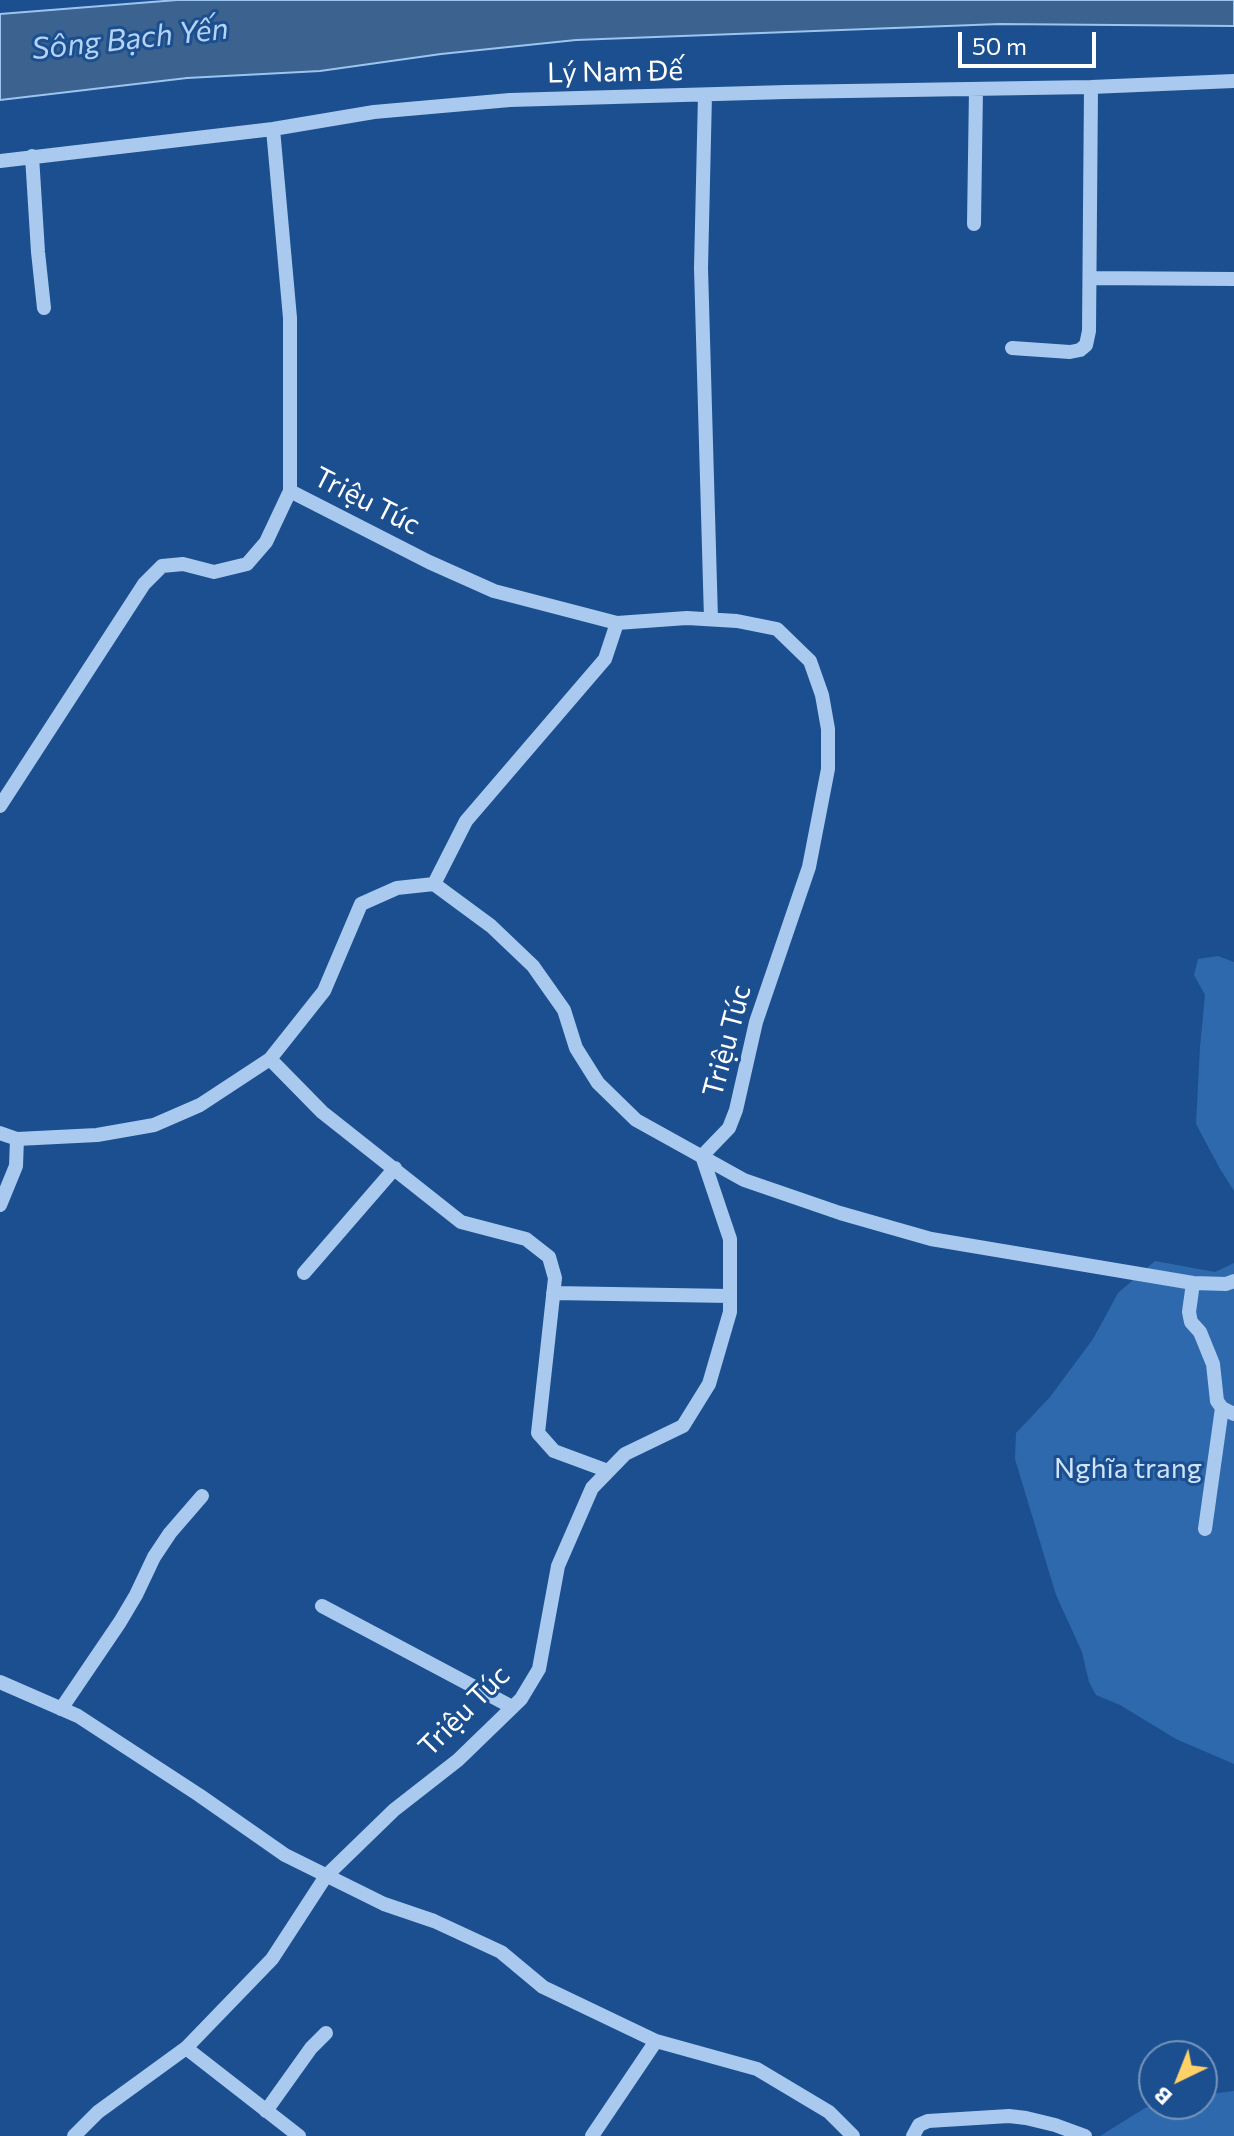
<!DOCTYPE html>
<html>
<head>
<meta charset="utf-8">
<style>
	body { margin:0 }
	#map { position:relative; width:1234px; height:2136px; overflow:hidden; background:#1b4f8f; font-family:Commissioner,sans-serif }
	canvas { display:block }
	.north { position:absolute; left:1138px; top:2040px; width:80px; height:80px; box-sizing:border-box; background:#1b4f8f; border:2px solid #7695bc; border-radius:50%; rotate:223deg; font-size:22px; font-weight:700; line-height:32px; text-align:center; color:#fff }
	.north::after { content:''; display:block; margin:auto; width:28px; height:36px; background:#ffd166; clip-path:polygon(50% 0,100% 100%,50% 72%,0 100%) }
	.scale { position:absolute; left:958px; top:32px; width:138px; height:36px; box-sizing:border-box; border:4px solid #fff; border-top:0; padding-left:10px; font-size:24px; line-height:28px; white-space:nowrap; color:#fff; -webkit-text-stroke:6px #1b4f8f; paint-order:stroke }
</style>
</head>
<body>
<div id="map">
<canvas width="1234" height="2136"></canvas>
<div class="north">B</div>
<div class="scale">50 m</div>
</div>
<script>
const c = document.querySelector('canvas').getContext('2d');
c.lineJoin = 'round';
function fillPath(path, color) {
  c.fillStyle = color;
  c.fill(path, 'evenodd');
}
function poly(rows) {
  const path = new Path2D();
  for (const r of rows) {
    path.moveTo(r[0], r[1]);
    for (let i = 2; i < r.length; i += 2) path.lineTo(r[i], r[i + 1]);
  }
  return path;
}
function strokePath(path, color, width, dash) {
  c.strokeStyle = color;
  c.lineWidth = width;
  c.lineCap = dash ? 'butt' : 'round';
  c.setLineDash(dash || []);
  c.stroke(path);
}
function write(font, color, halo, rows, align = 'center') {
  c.font = font + ' Commissioner,sans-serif';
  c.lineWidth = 6;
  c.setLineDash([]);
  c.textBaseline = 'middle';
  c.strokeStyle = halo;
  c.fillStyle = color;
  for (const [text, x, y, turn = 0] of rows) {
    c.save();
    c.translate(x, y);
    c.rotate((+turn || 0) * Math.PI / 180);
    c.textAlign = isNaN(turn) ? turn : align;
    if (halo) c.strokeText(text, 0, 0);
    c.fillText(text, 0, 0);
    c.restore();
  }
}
fillPath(poly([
	[1218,956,1234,962,1234,1191,1219,1167,1196,1124,1200,1047,1205,995,1194,975,1198,959],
	[1155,1261,1215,1272,1234,1263,1234,1764,1176,1739,1120,1705,1096,1695,1089,1682,1082,1652,1056,1595,1015,1459,1016,1433,1050,1397,1093,1339,1118,1293],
	[1234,2091,1234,2136,1100,2136,1145,2108,1157,2104,1202,2104,1202,2095]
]), '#2e69ad');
const water = poly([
	[177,0,1234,0,1234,26,1000,24,576,40,441,54,320,71,187,78,0,100,0,14,177,0]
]);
fillPath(water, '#3c6290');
strokePath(water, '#9cc4f0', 2);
strokePath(poly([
	[705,95,701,268,711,619],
	[32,156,38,252,44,308],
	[0,161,273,129,374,112,510,100,786,92,1091,87,1234,81],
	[974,224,976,89],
	[1090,278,1234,279],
	[1012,348,1070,352,1080,350,1086,345,1089,331,1091,87],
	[0,806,144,584,162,566,183,564,214,572,247,564,266,542,290,491],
	[434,884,466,821,605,659,617,623],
	[270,1059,322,1112,461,1222,526,1239,549,1257,555,1278,538,1433,554,1451,608,1471],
	[0,1133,17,1139,16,1166,0,1205],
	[17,1139,97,1135,154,1125,200,1105,270,1059,324,991,361,904,397,888,434,884,491,926,533,966,564,1010,576,1048,598,1083,636,1120,744,1180,840,1213,931,1239,1193,1283,1226,1284,1234,1281],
	[304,1273,395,1168],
	[1193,1283,1189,1312,1191,1322,1200,1332,1213,1364,1217,1401,1222,1408,1234,1414],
	[553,1293,730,1296],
	[1205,1529,1222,1408],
	[322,1606,512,1707],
	[0,1682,78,1716,199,1795,285,1855,384,1904,434,1921,501,1952,543,1987,656,2041,757,2069,829,2112,853,2136],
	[61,1709,120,1622,136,1595,154,1557,170,1533,202,1496],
	[186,2048,299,2136],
	[266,2111,311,2048,326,2033],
	[74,2136,98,2112,186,2048,272,1959,326,1876,394,1810,458,1760,521,1699,539,1669,558,1566,592,1488,625,1454,683,1426,709,1384,730,1312,730,1239,702,1156,729,1128,736,1110,756,1022,809,867,828,769,828,729,822,695,810,661,777,629,737,621,687,618,617,623,494,591,429,562,290,491,290,318,273,129],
	[592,2136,656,2041],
	[913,2136,919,2125,928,2121,1009,2116,1026,2118,1055,2125,1085,2136]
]), '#a9c9ee', 14);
write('28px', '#fff', '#1b4f8f', [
	["Lý Nam Đế",615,72,-1],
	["Triệu Túc",367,501,27],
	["Triệu Túc",727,1041,-75],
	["Triệu Túc",464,1711,-45]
]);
write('28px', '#cfe3fa', '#1b4f8f', [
	["Nghĩa trang",1128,1469]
]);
write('italic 30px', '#b5d3f5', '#1b4f8f', [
	["Sông Bạch Yến",130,39,-6]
]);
</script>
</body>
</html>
